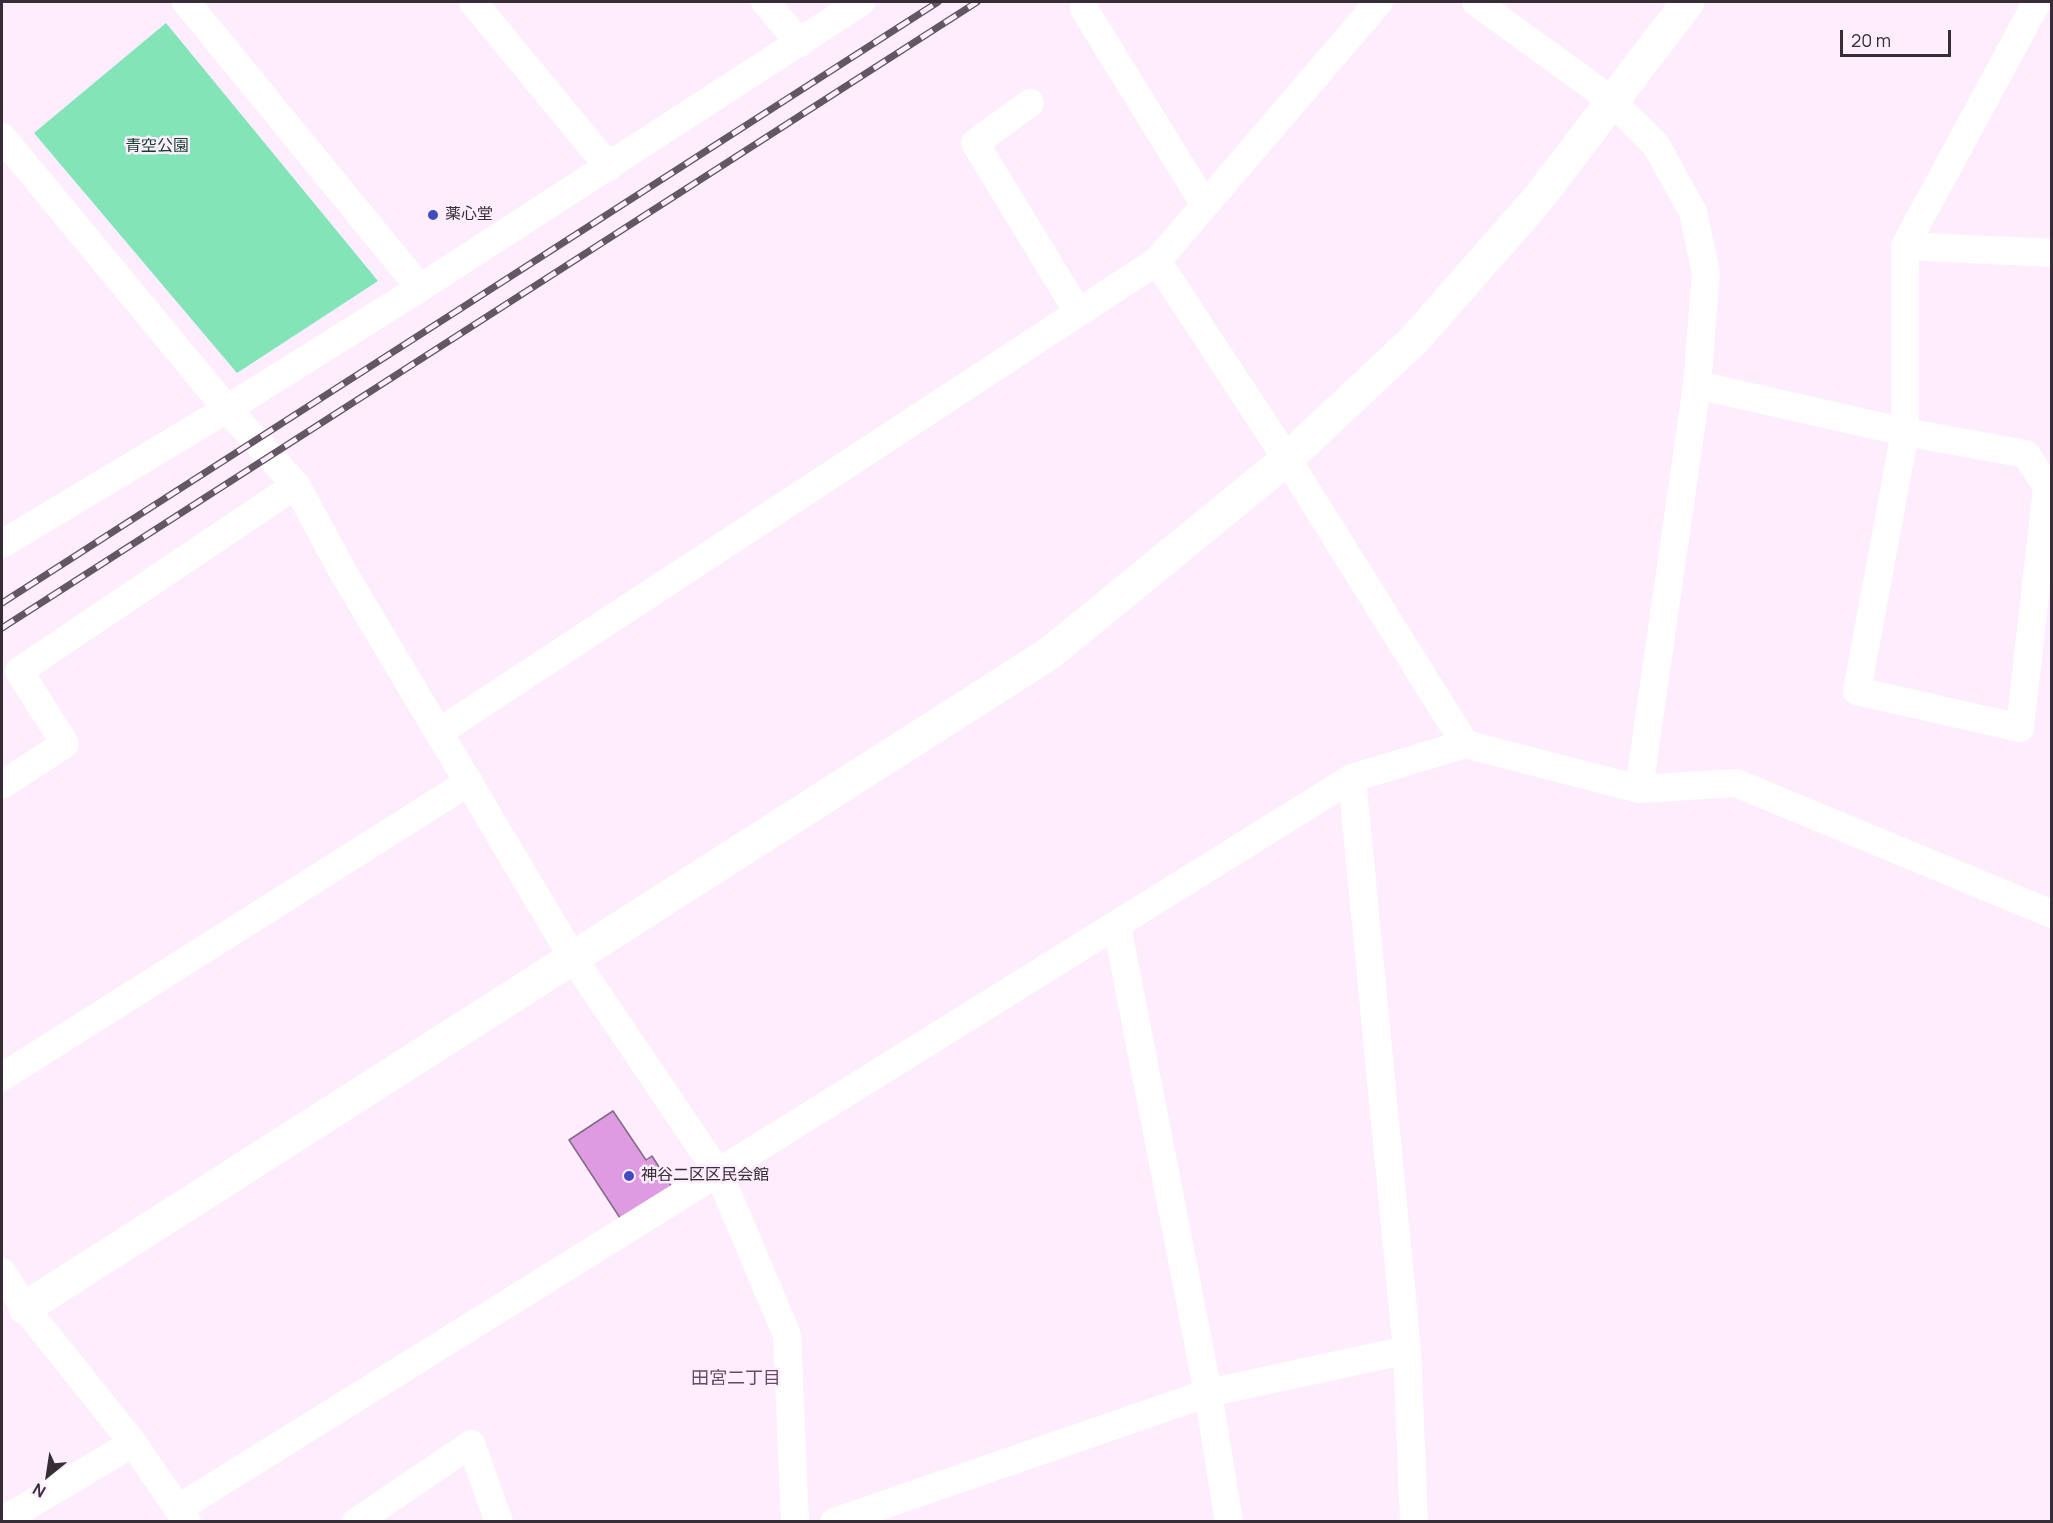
<!DOCTYPE html>
<html>
<head>
<meta charset="utf-8">
<style>
	body { margin:0 }
	#map { position:relative; width:2053px; height:1523px; overflow:hidden; background:#fdedfd; font-family:Manrope,sans-serif }
	canvas { display:block }
	.frame { position:absolute; inset:0; border:3px solid #372d37; pointer-events:none }
	.north { position:absolute; left:18px; top:1445px; width:60px; height:60px; -webkit-text-stroke:4px #fdedfd; paint-order:stroke; rotate:210deg; font-size:16px; font-weight:700; line-height:24px; text-align:center; color:#372d37 }
	.north::after { content:''; display:block; margin:auto; width:21px; height:27px; background:#372d37; clip-path:polygon(50% 0,100% 100%,50% 72%,0 100%) }
	.scale { position:absolute; left:1840px; top:30px; width:111px; height:27px; box-sizing:border-box; border:3px solid #372d37; border-top:0; padding-left:8px; font-size:18px; line-height:21px; white-space:nowrap; color:#372d37; -webkit-text-stroke:4px #fdedfd; paint-order:stroke }
</style>
</head>
<body>
<div id="map">
<canvas width="2053" height="1523"></canvas>
<div class="frame"></div>
<div class="north">N</div>
<div class="scale">20 m</div>
</div>
<script>
const c = document.querySelector('canvas').getContext('2d');
c.lineJoin = 'round';
function fillPath(path, color) {
  c.fillStyle = color;
  c.fill(path, 'evenodd');
}
function poly(rows) {
  const path = new Path2D();
  for (const r of rows) {
    path.moveTo(r[0], r[1]);
    for (let i = 2; i < r.length; i += 2) path.lineTo(r[i], r[i + 1]);
  }
  return path;
}
function strokePath(path, color, width, dash) {
  c.strokeStyle = color;
  c.lineWidth = width;
  c.lineCap = dash ? 'butt' : 'round';
  c.setLineDash(dash || []);
  c.stroke(path);
}
function write(font, color, halo, rows, align = 'center') {
  c.font = font + ' Manrope,"Noto Sans JP",sans-serif';
  c.lineWidth = 5;
  c.setLineDash([]);
  c.textBaseline = 'middle';
  c.strokeStyle = halo;
  c.fillStyle = color;
  for (const [text, x, y, turn = 0] of rows) {
    c.save();
    c.translate(x, y);
    c.rotate((+turn || 0) * Math.PI / 180);
    c.textAlign = isNaN(turn) ? turn : align;
    if (halo) c.strokeText(text, 0, 0);
    c.fillText(text, 0, 0);
    c.restore();
  }
}
fillPath(poly([
	[166,23,378,281,237,373,34,133]
]), '#83e4b7');
const building = poly([
	[613,1111,646,1160,652,1156,675,1192,624,1224,569,1140,613,1111]
]);
fillPath(building, '#de9be2');
strokePath(building, '#816a82', 1.5);
strokePath(poly([
	[186,2,420,288],
	[473,2,609,167],
	[765,2,800,43],
	[1084,9,1205,205],
	[1030,103,975,143,1078,312],
	[2,137,227,409,296,485,343,572,573,958,719,1174,787,1335,795,1522],
	[1905,246,2037,2],
	[1157,261,1287,459,1465,744],
	[1697,385,1905,432,2026,454,2047,487,2020,728,1857,691,1905,432,1905,246,2052,253],
	[2,544,227,409,420,288,861,2],
	[439,732,1157,261,1379,2],
	[1352,778,1407,1350,1414,1522],
	[2,785,65,744,19,671,296,485],
	[1639,789,1736,783,2052,914],
	[1117,926,1208,1393,1229,1522],
	[2,1077,469,782],
	[2,1272,25,1308,133,1443,187,1522],
	[179,1508,1352,778,1465,744,1639,789,1697,385,1706,273,1693,212,1656,145,1611,100,1476,2],
	[2,1521,133,1443],
	[356,1522,471,1444,499,1522],
	[834,1522,1208,1393,1407,1350]
]), '#fff', 28);
strokePath(poly([
	[25,1308,1050,653,1287,459,1414,340,1537,200,1688,2]
]), '#fff', 33);
const rail = poly([
	[2,603,938,2],
	[2,628,977,2]
]);
strokePath(rail, '#635763', 7);
strokePath(rail, '#fdedfd', 4.5, [14]);
for (const [x, y, r, color] of [
	[433,215,6,"#414bbf"],
	[629,1176,6,"#414bbf"]
]) {
  const dot = new Path2D();
  dot.arc(x, y, r, 0, 2 * Math.PI);
  c.fillStyle = color;
  c.fill(dot);
  strokePath(dot, '#fdedfd', 2);
}
write('16px', '#103f2c', '#fdedfd', [
	["青空公園",157,147]
]);
write('16px', '#372d37', '#fdedfd', [
	["薬心堂",445,215],
	["神谷二区区民会館",641,1176]
], 'left');
write('18px', '#634d64', '#fdedfd', [
	["田宮二丁目",736,1379]
]);
</script>
</body>
</html>
